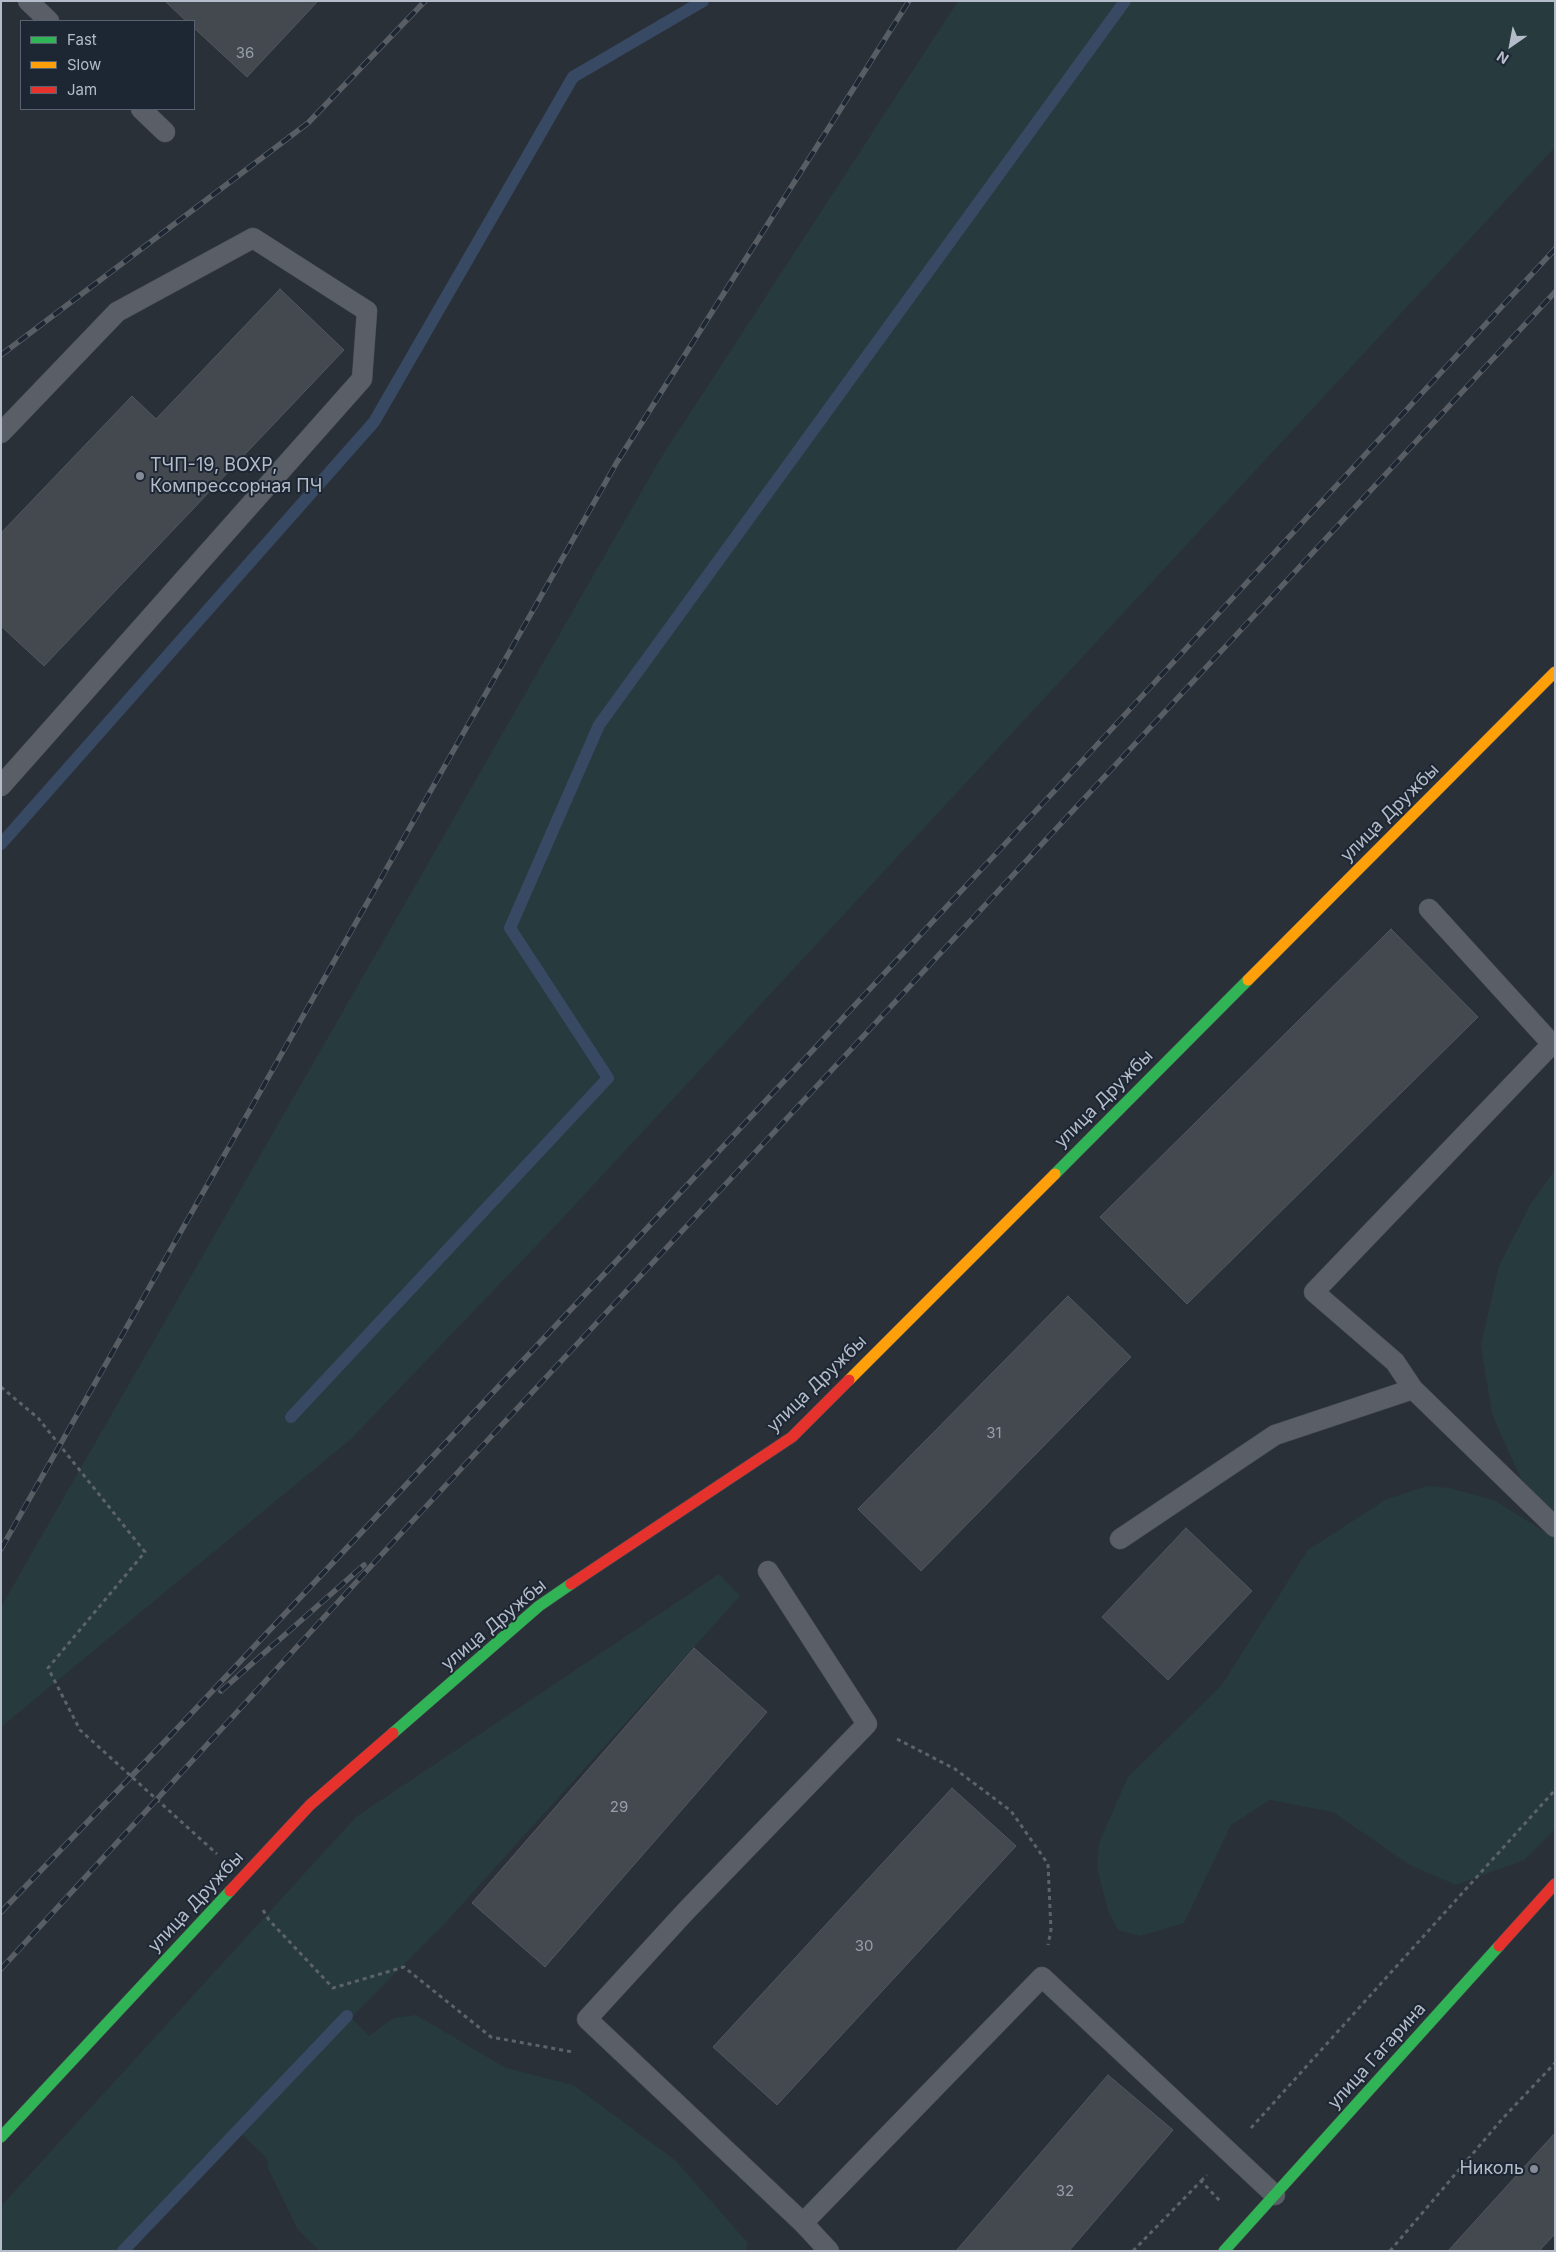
<!DOCTYPE html>
<html>
<head>
<meta charset="utf-8">
<style>
	body { margin:0 }
	#map { position:relative; width:1556px; height:2252px; overflow:hidden; background:#2a3038; font-family:Inter,sans-serif }
	canvas { display:block }
	.frame { position:absolute; inset:0; border:2px solid #b4bcc9; pointer-events:none }
	.legend { position:absolute; left:20px; top:20px; width:175px; height:90px; box-sizing:border-box; background:#1d2633; border:1px solid #59626f; margin:0; padding:6px 9px; list-style:none; font-size:15px; color:#b4bcc9 }
	.legend li { display:flex; align-items:center; gap:10px; height:25px }
	.legend b { width:25px; border:1px solid #59626f }
	.north { position:absolute; left:1486px; top:20px; width:50px; height:50px; -webkit-text-stroke:4px #1d2633; paint-order:stroke; rotate:213deg; font-size:14px; font-weight:700; line-height:20px; text-align:center; color:#b4bcc9 }
	.north::after { content:''; display:block; margin:auto; width:18px; height:22px; background:#b4bcc9; clip-path:polygon(50% 0,100% 100%,50% 72%,0 100%) }
</style>
</head>
<body>
<div id="map">
<canvas width="1556" height="2252"></canvas>
<div class="frame"></div>
<ul class="legend">
<li><b style="height:6px;background:#30b455"></b>Fast</li>
<li><b style="height:6px;background:#ff9f0a"></b>Slow</li>
<li><b style="height:6px;background:#e5322d"></b>Jam</li>
</ul>
<div class="north">N</div>
</div>
<script>
const c = document.querySelector('canvas').getContext('2d');
c.lineJoin = 'round';
function fillPath(path, color) {
  c.fillStyle = color;
  c.fill(path, 'evenodd');
}
function poly(rows) {
  const path = new Path2D();
  for (const r of rows) {
    path.moveTo(r[0], r[1]);
    for (let i = 2; i < r.length; i += 2) path.lineTo(r[i], r[i + 1]);
  }
  return path;
}
function strokePath(path, color, width, dash) {
  c.strokeStyle = color;
  c.lineWidth = width;
  c.lineCap = dash ? 'butt' : 'round';
  c.setLineDash(dash || []);
  c.stroke(path);
}
function write(font, color, halo, rows, align = 'center') {
  c.font = font + ' Inter,sans-serif';
  c.lineWidth = 4;
  c.setLineDash([]);
  c.textBaseline = 'middle';
  c.strokeStyle = halo;
  c.fillStyle = color;
  for (const [text, x, y, turn = 0] of rows) {
    c.save();
    c.translate(x, y);
    c.rotate((+turn || 0) * Math.PI / 180);
    c.textAlign = isNaN(turn) ? turn : align;
    if (halo) c.strokeText(text, 0, 0);
    c.fillText(text, 0, 0);
    c.restore();
  }
}
fillPath(poly([
	[958,1,1555,1,1555,147,559,1222,351,1439,1,1727,1,1607,659,461],
	[1555,1170,1555,1514,1521,1479,1492,1414,1481,1345,1499,1266,1530,1205],
	[1427,1486,1449,1488,1494,1500,1555,1538,1555,1829,1524,1860,1456,1885,1410,1865,1333,1812,1270,1800,1231,1825,1184,1923,1140,1936,1118,1930,1108,1910,1097,1868,1099,1843,1128,1777,1221,1686,1308,1550,1385,1500],
	[719,1574,740,1596,447,1921,351,2018,369,2036,394,2018,416,2015,506,2068,573,2085,675,2160,748,2243,746,2251,320,2251,298,2230,268,2168,267,2158,238,2131,123,2251,1,2251,1,2206,356,1817]
]), '#273a3e');
strokePath(poly([
	[1,844,374,422,573,77,703,1],
	[291,1417,608,1078,510,928,599,725,1125,1],
	[123,2251,347,2016]
]), '#384963', 12);
const building = poly([
	[165,1,318,1,247,77,194,28,194,21,186,21,165,1],
	[280,289,344,350,44,666,1,626,1,533,132,396,156,419,280,289],
	[1391,929,1478,1017,1187,1304,1100,1217,1391,929],
	[1068,1296,1131,1357,921,1571,858,1509,1068,1296],
	[1186,1528,1252,1591,1168,1680,1102,1617,1186,1528],
	[694,1648,767,1712,545,1967,472,1903,694,1648],
	[952,1788,1016,1846,777,2105,713,2047,952,1788],
	[1108,2075,1173,2130,1069,2251,956,2251,1108,2075],
	[1555,2133,1555,2234,1539,2251,1448,2251,1555,2133]
]);
fillPath(building, '#444950');
strokePath(building, '#52575f', 1);
const lane = poly([
	[28,1,49,21],
	[141,109,165,132],
	[1,433,117,312,253,238,367,311,362,379,1,786],
	[1413,1389,1395,1362,1314,1292,1552,1044,1429,909],
	[1120,1539,1275,1435,1413,1389,1555,1527],
	[768,1571,867,1724,686,1911,587,2019,803,2223,829,2251],
	[803,2223,1042,1977,1275,2195]
]);
const fast = poly([
	[1055,1174,1248,980],
	[393,1733,539,1606,571,1584],
	[1,2137,230,1891],
	[1224,2251,1499,1946]
]);
const slow = poly([
	[1248,980,1555,672],
	[849,1380,1055,1174]
]);
const jam = poly([
	[571,1584,792,1437,849,1380],
	[230,1891,310,1805,393,1733],
	[1499,1946,1555,1884]
]);
strokePath(lane, '#484c53', 21);
strokePath(fast, '#484c53', 12);
strokePath(slow, '#484c53', 12);
strokePath(jam, '#484c53', 12);
strokePath(poly([
	[1,1387,38,1418,145,1552,48,1668,80,1730,217,1854],
	[897,1739,955,1769,1011,1811,1048,1864,1051,1930,1048,1945],
	[263,1910,269,1920,333,1988,404,1967,491,2037,573,2052],
	[1251,2128,1555,1790],
	[1201,2181,1207,2175],
	[1133,2251,1201,2181,1220,2201],
	[1390,2251,1503,2118,1555,2063]
]), '#5d636a', 3, [4, 4]);
strokePath(lane, '#5a5e66', 20);
strokePath(fast, '#30b455', 11);
strokePath(slow, '#ff9f0a', 11);
strokePath(jam, '#e5322d', 11);
const rail = poly([
	[1,355,308,123,425,1],
	[1,1549,617,462,909,1],
	[221,1691,364,1565],
	[1,1912,172,1734,623,1254,1059,786,1555,249],
	[1,1969,407,1527,1555,292]
]);
strokePath(rail, '#595d64', 5.5);
strokePath(rail, '#1d2633', 4, [11]);
for (const [x, y, r, color] of [
	[140,476,5,"#848b96"],
	[1534,2169,5,"#848b96"]
]) {
  const dot = new Path2D();
  dot.arc(x, y, r, 0, 2 * Math.PI);
  c.fillStyle = color;
  c.fill(dot);
  strokePath(dot, '#1d2633', 2);
}
write('15px', '#989fab', null, [
	["36",245,53],
	["31",994,1433],
	["29",619,1807],
	["30",864,1946],
	["32",1065,2191]
]);
write('18px', '#b4bcc9', '#1d2633', [
	["ТЧП-19, ВОХР,",150,466],
	["Компрессорная ПЧ",150,487],
	["Николь",1524,2169,"right"]
], 'left');
write('18px', '#b4bcc9', '#1d2633', [
	["улица Дружбы",1390,813,-45],
	["улица Дружбы",1104,1099,-45],
	["улица Дружбы",817,1384,-44],
	["улица Дружбы",494,1625,-40],
	["улица Дружбы",196,1902,-47],
	["улица Гагарина",1377,2056,-48]
]);
</script>
</body>
</html>
